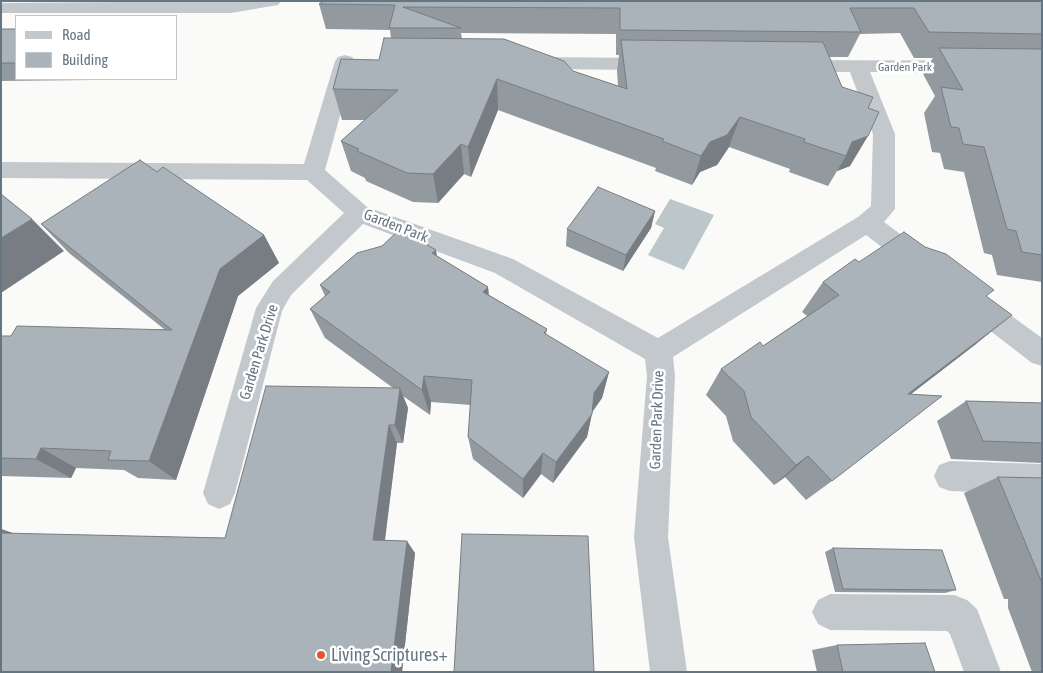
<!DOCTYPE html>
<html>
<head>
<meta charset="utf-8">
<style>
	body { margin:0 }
	#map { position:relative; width:1043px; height:673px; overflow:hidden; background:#fafaf8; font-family:"Asap Condensed",sans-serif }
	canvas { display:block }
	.frame { position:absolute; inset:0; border:2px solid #657683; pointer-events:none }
	.legend { position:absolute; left:15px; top:15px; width:162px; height:65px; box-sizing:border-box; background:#fff; border:1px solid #c1c8cd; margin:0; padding:6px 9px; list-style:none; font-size:15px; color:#657683 }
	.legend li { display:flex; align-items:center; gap:10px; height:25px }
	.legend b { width:25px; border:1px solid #c1c8cd }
</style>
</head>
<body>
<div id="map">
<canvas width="1043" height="673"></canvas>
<div class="frame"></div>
<ul class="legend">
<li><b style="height:6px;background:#c3c8cc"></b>Road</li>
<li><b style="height:14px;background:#aab3b9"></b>Building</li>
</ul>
</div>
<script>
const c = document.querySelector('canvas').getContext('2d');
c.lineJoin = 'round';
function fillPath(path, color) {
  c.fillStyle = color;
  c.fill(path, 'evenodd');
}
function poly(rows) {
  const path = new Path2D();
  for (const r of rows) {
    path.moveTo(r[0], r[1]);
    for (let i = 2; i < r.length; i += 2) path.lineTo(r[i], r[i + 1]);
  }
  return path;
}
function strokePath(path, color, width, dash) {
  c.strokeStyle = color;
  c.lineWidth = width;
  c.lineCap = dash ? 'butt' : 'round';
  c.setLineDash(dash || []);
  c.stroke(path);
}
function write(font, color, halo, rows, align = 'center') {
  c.font = font + ' "Asap Condensed",sans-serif';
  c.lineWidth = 5;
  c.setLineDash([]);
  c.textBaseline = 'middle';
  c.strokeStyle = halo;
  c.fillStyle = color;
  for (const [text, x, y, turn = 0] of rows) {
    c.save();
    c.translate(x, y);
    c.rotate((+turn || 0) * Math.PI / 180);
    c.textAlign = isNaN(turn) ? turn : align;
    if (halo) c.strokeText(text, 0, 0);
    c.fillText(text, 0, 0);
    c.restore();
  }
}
fillPath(poly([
	[670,199,714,215,684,270,648,255,664,228,655,224]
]), '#bbc7cb');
fillPath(poly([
	[239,1,281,1,278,5,272,6,231,13,1,13,1,3,239,1],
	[345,55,352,57,355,61,325,170,367,207,513,259,658,338,858,217,871,206,873,134,850,72,796,72,789,70,786,66,789,62,796,60,1042,61,1042,73,870,72,895,134,895,209,884,222,930,256,934,263,930,270,921,273,912,270,866,235,673,357,675,376,668,537,687,672,650,672,634,537,647,376,645,359,495,273,363,224,291,295,282,311,235,493,230,504,219,509,208,504,203,493,256,308,273,281,344,213,307,180,1,178,1,162,304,164,335,61,338,57,345,55],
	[528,57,655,58,662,60,665,64,662,68,655,70,528,69,521,67,518,63,521,59,528,57],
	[971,290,980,293,1042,338,1042,366,1032,363,962,309,958,301,962,293,971,290],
	[950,461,1042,464,1042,494,950,491,939,487,934,476,939,465,950,461],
	[830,594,954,595,967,600,977,609,1001,672,964,672,950,634,947,631,830,630,818,624,812,612,818,600,830,594]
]), '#c3c8cc');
fillPath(poly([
	[1042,1,1042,282,997,275,992,255,984,253,964,172,944,169,940,153,932,152,924,113,935,96,923,74,933,58,914,58,900,33,860,34,848,57,829,57,842,87,868,108,850,166,837,171,828,186,789,172,790,169,729,147,717,165,700,172,692,185,655,171,656,168,498,110,471,177,464,174,438,203,413,202,366,181,365,178,351,171,341,141,365,120,342,120,333,89,379,60,391,38,390,30,326,29,319,4],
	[461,33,616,34,616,55,619,55,617,71,618,86,573,71,462,39],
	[1,29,16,29,16,79,93,79,92,80,1,81],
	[157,172,264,235,279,263,238,296,176,480,138,478,124,470,76,468,71,478,1,476,1,336,11,336,164,329,69,253,41,224],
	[655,211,651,228,623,271,566,246,567,229],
	[437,256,488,287,489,295,547,329,546,335,609,372,602,398,592,412,587,437,553,483,541,474,523,498,473,459,468,437,471,405,431,402,430,415,403,396,408,408,403,443,397,443,385,541,415,553,402,672,1,672,1,529,14,534,225,538,393,388,325,338,310,309,325,296,320,285],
	[859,262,987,296,976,344,910,395,832,481,806,500,785,477,774,485,733,441,726,416,706,395,721,369,763,346,807,316,802,312,823,282],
	[966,401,1042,403,1042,463,951,459,937,421],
	[998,477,1042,478,1042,672,1032,672,1008,608,1008,599,1004,599,964,493],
	[833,548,956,590,945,593,835,592,825,552],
	[837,645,935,672,817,672,812,650]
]), '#929a9f');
fillPath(poly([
	[497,79,498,110,471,177,468,147],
	[740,117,729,147,717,165,700,172,692,185,701,156,710,142],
	[868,136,850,166,837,171,846,156,852,142],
	[461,144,464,174,438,203,433,174],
	[655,211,651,228,623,271,626,255],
	[32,219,64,251,1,293,1,238],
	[264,235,279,263,238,296,176,480,149,461,220,269],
	[436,250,441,282,432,253],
	[488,287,490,317,483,292],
	[1012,315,976,344,878,419,908,394],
	[609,372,602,398,588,418,594,393],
	[424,376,431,402,430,415,422,390],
	[400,388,408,408,403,443,395,425],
	[592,414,587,437,553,483,556,462],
	[389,425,397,443,383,553,373,540],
	[41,448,76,468,71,478,36,459],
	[543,453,541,474,523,498,523,479],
	[808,456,785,477,774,485,796,465],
	[1,529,31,539,1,537],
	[407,541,415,553,402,672,391,672]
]), '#777d82');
const building = poly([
	[324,1,1042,1,1042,34,929,32,914,8,850,8,861,32,620,30,620,8,403,7,461,28,389,28,395,5,319,4,324,1],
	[1,29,16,29,16,63,1,63,1,29],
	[384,38,504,39,564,61,573,71,627,89,621,40,823,42,842,87,873,97,868,108,879,112,868,136,852,142,846,156,804,142,805,139,740,117,727,135,710,142,701,156,662,141,664,139,497,79,468,147,461,144,433,174,407,173,357,151,359,149,341,141,398,90,333,89,341,59,379,60,384,38],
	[939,48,1042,49,1042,255,1022,252,1016,231,1007,229,984,147,963,144,959,128,951,127,941,87,963,90,939,48],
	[140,160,157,172,163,167,264,235,220,269,149,461,108,460,111,451,41,448,36,459,1,458,1,336,11,336,17,326,172,330,41,224,140,160],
	[598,187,655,211,626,255,567,229,598,187],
	[1,194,32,219,1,238,1,194],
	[400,229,436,250,432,253,488,287,483,292,547,329,544,333,609,372,594,393,592,414,556,462,543,453,523,479,468,437,472,380,424,376,422,390,310,309,330,292,320,285,357,253,382,246,400,229],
	[904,232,925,247,946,254,994,290,986,296,1012,315,908,394,942,396,832,481,808,456,796,465,751,417,744,391,721,369,760,342,763,346,839,295,823,282,855,259,859,262,904,232],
	[266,386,400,388,395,425,389,425,373,540,407,541,391,672,1,672,1,533,225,538,266,386],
	[966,401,1042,403,1042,443,983,441,966,401],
	[998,477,1042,478,1042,583,998,477],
	[462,534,588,536,594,672,454,672,462,534],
	[833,548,942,550,956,590,843,589,833,548],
	[925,643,935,672,843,672,837,645,925,643]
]);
fillPath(building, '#aab3b9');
strokePath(building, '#777d82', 1);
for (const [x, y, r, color] of [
	[321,655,5,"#e4572e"]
]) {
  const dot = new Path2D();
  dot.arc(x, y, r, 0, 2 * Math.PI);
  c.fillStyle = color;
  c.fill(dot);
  strokePath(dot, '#fff', 2);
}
write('12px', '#657683', '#fff', [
	["Garden Park",905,67]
]);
write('15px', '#657683', '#fff', [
	["Garden Park",396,226,21],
	["Garden Park Drive",259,352,-73],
	["Garden Park Drive",657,420,-88]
]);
write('18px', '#657683', '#fff', [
	["Living Scriptures+",331,655]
], 'left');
</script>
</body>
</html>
